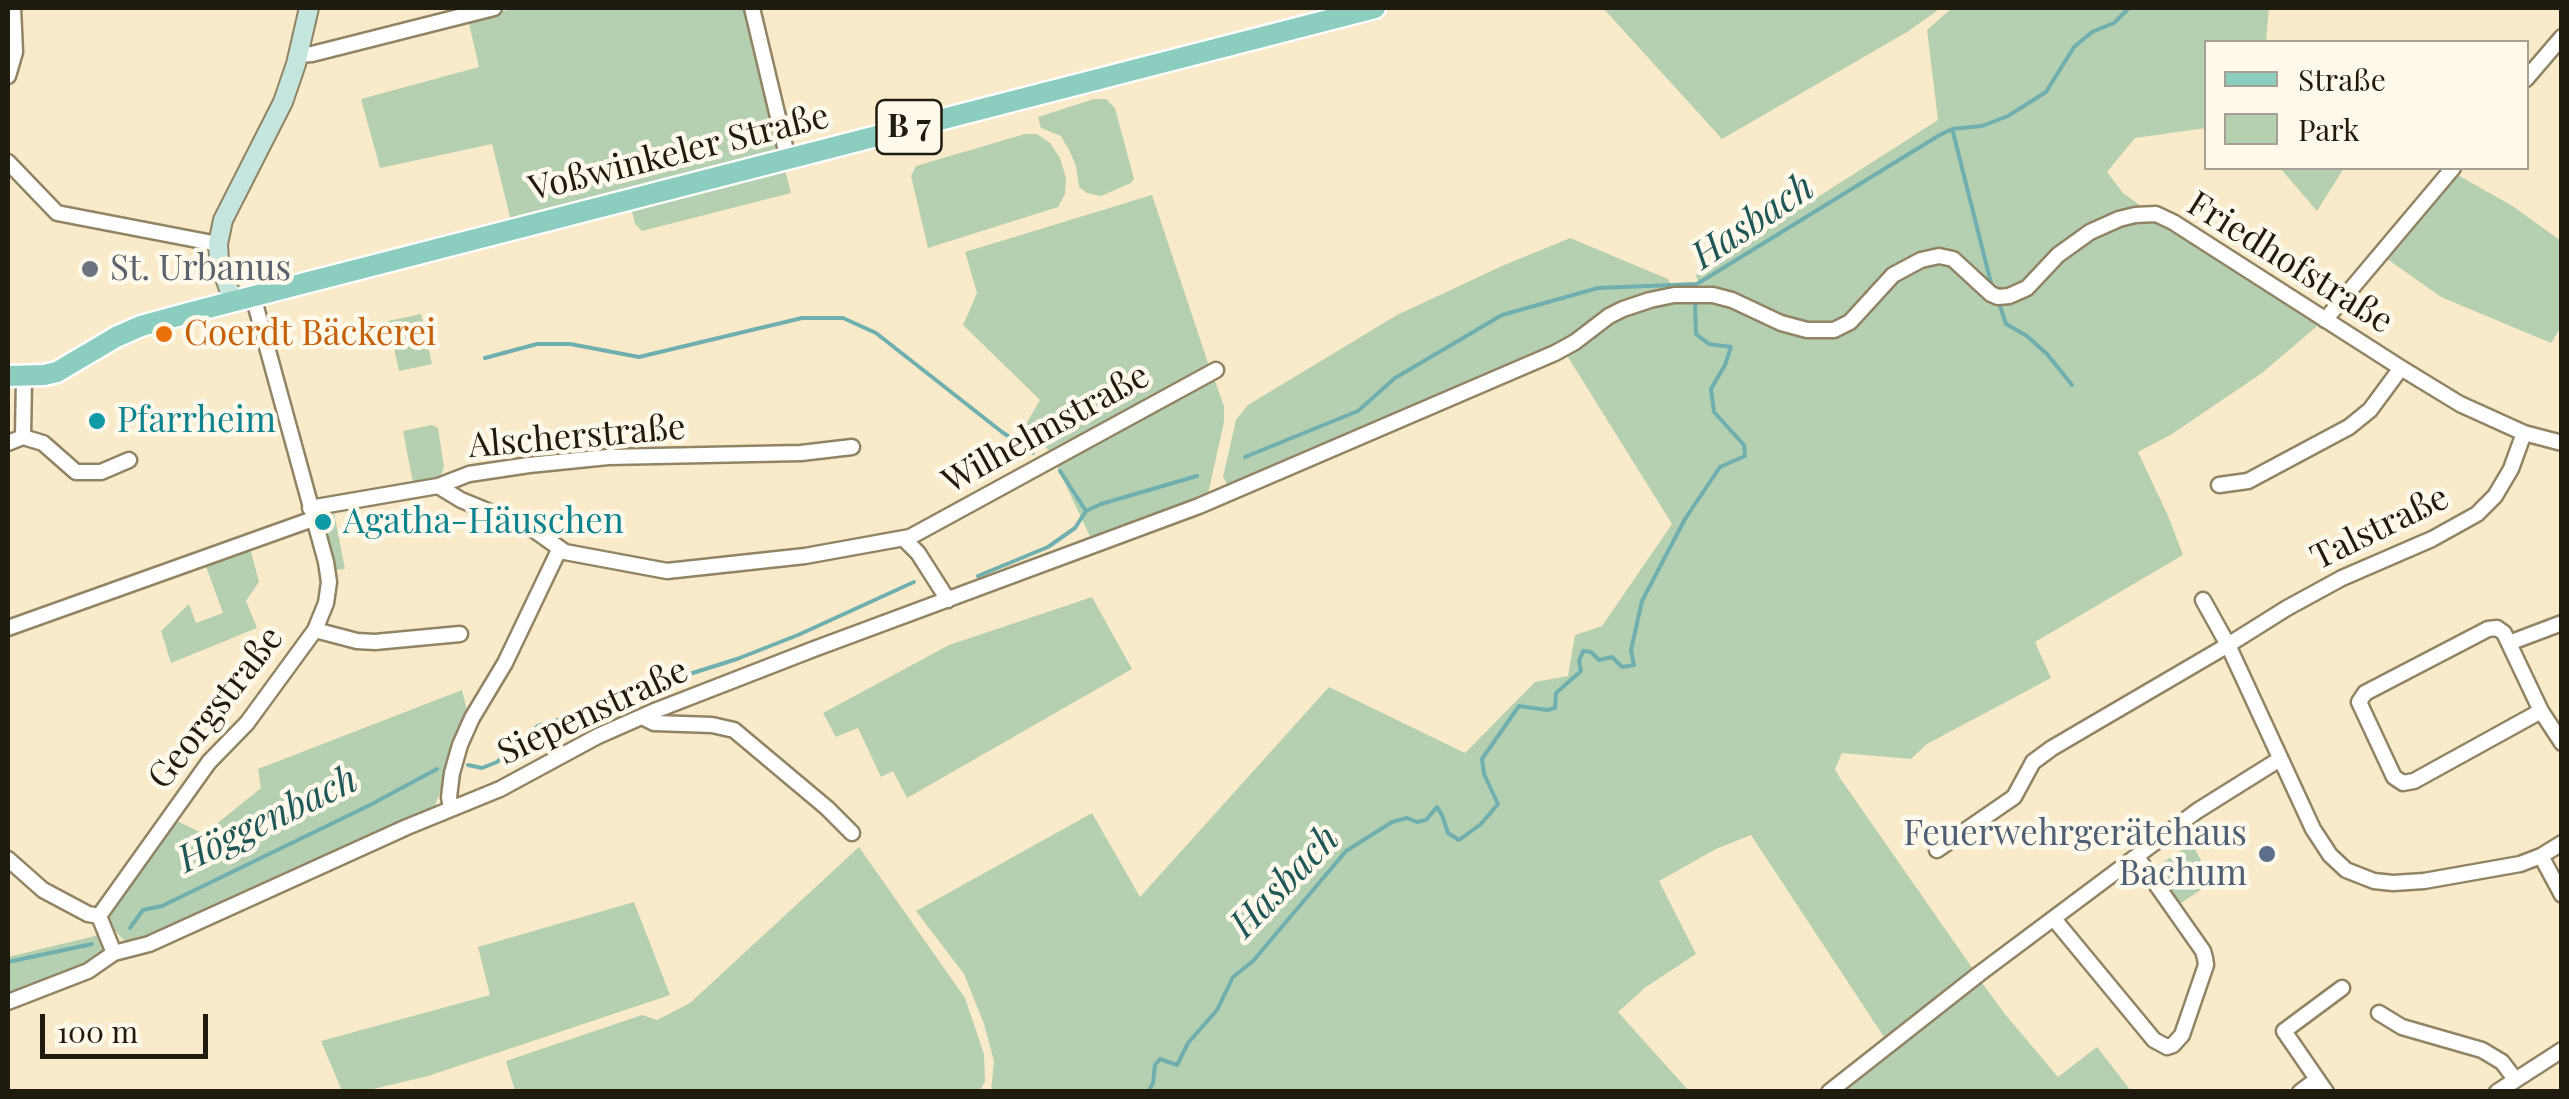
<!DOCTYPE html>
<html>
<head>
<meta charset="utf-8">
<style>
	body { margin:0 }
	#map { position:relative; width:2569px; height:1099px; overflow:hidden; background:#f9ebc9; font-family:"Playfair Display",serif }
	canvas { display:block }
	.frame { position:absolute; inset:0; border:10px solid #201b0f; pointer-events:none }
	.legend { position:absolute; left:2204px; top:40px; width:325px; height:130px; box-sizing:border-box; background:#fef9eb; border:2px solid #a5a093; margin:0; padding:12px 18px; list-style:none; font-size:30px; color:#201b0f }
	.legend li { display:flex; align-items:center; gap:20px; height:50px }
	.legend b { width:50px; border:2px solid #a5a093 }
	.scale { position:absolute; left:40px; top:1014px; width:168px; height:45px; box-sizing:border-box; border:5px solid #201b0f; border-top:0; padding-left:12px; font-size:30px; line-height:35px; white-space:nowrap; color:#201b0f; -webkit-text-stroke:8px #fef9eb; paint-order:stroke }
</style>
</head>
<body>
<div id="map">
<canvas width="2569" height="1099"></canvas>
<div class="frame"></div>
<ul class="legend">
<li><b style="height:12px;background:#8bcdbf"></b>Straße</li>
<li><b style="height:28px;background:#b5d0b0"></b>Park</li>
</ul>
<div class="scale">100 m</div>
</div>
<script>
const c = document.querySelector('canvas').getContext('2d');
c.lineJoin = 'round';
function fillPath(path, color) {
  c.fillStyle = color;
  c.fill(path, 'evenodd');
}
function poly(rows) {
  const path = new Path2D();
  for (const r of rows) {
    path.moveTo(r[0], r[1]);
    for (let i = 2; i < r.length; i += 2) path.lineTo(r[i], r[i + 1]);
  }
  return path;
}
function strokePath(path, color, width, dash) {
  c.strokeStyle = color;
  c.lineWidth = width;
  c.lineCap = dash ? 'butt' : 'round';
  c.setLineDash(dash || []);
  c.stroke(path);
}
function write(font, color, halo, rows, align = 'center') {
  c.font = font + ' "Playfair Display",serif';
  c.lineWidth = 9;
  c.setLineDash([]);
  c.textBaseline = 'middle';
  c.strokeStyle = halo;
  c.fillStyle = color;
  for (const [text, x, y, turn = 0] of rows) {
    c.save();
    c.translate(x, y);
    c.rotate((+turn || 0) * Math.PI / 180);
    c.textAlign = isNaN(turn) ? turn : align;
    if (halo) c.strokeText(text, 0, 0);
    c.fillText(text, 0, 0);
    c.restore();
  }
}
fillPath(poly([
	[518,8,743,8,779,152,511,221,492,144,380,168,361,99,479,67,468,19],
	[1603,8,1941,8,1907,32,1722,139],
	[1952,8,2269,8,2266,42,2206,42,2206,128,2135,138,2107,172,2123,193,2145,209,2120,212,2027,283,2035,292,2072,250,2095,238,2135,220,2162,220,2323,321,2262,373,2172,434,2138,452,2169,518,2183,555,2035,642,2051,678,1927,744,1911,759,1842,753,1835,769,1840,778,1975,972,1884,1037,1751,835,1716,849,1659,881,1696,954,1646,987,1618,1012,1689,1091,991,1091,994,1061,984,1024,964,974,916,911,1092,813,1140,897,1329,687,1465,753,1535,682,1568,676,1575,635,1602,626,1672,524,1566,354,1627,311,1651,303,1703,297,1696,275,1938,120,1927,30],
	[1094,99,1106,99,1115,108,1134,179,1131,183,1101,196,1087,193,1079,187,1076,166,1069,150,1061,136,1041,128,1038,117],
	[1025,134,1037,134,1050,143,1060,158,1066,178,1065,194,1058,207,928,248,911,176,916,166],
	[2280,168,2344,168,2317,211],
	[785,170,791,193,642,231,635,224,631,207],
	[2454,173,2511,205,2561,241,2561,327,2551,343,2441,297,2383,256],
	[1152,195,1208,363,1204,370,1052,454,1025,426,1040,400,963,325,977,293,965,252],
	[1570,238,1668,279,1674,289,1647,291,1620,300,1560,344,1234,487,1227,484,1223,477,1236,420,1248,405,1397,315,1502,266],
	[421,314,432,364,399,371,388,321],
	[1205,381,1215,381,1224,406,1224,422,1208,494,1092,541,1055,462],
	[432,425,438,428,444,467,440,478,413,483,403,431],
	[334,513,345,569,334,570,323,530,328,523,326,514],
	[250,548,259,582,246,601,257,628,171,663,161,631,189,604,196,623,223,613,205,564],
	[1092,597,1132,669,907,798,893,771,881,777,858,728,836,737,823,713,949,645],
	[462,690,468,714,435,806,150,939,138,942,124,940,111,927,110,918,113,903,175,820,204,834,261,788,258,769],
	[2192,844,2213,882,2178,905,2152,869],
	[859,847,965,998,984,1054,985,1081,980,1091,515,1091,506,1061,642,1015,657,1020,690,1003],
	[634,902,670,995,428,1076,365,1091,342,1091,321,1041,490,995,478,947],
	[99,935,104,949,101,957,87,965,8,997,8,957],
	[1980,980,2004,1013,2058,1077,2097,1047,2131,1091,1835,1092]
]), '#b5d0b0');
strokePath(poly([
	[1953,132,1992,287],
	[1998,300,2006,324,2027,336,2047,354,2072,385],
	[485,358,537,344,570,344,639,357,802,318,843,318,876,333,1002,432,1033,453],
	[1245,457,1358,411,1395,378,1502,315,1598,288,1697,284,1938,136,1952,129,1982,126,2008,116,2046,92,2074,47,2092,32,2114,23,2129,8],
	[1060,471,1086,511],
	[978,576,1048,547,1075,528,1086,511,1101,504,1197,476],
	[680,677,737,659,798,635,914,582],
	[468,765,482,768,497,762,538,726,595,709,627,696],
	[130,928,143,910,162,906,370,805,437,769],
	[8,962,92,944],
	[1148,1092,1153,1083,1155,1065,1160,1059,1177,1065,1188,1043,1217,1010,1233,977,1253,961,1346,851,1392,822,1407,818,1417,822,1426,820,1437,807,1442,815,1448,833,1459,840,1481,824,1498,804,1484,774,1482,759,1519,706,1547,710,1555,708,1556,693,1581,671,1579,661,1583,651,1591,652,1599,660,1612,657,1622,667,1634,665,1631,650,1642,601,1685,519,1720,467,1745,456,1744,445,1714,412,1711,389,1725,365,1731,347,1709,344,1696,334,1695,301]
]), '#6fafaf', 4);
const street = poly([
	[752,8,788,159],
	[298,55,312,54,494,8],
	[8,76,15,52,13,8],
	[2526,79,2562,37],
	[8,162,57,213,218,244],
	[2325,320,2453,168],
	[23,437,43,443,76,472,101,472,129,460],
	[8,443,23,437,24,377],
	[2219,485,2248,481,2349,427,2370,410,2401,368],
	[438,486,461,500,534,530,565,552,667,571,805,556,910,537,1216,370],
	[310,508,438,486,469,474,529,465,608,457,801,453,852,447],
	[904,539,918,553,948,600],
	[2203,600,2228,645,2313,829,2330,855,2346,870,2374,881,2393,883,2424,881,2520,864,2541,856,2562,843],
	[8,628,313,519],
	[315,630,357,641,375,642,460,634],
	[2509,643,2562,623],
	[2541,711,2414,781,2403,783,2394,777,2359,702,2365,693,2488,629,2497,628,2504,633,2541,711,2562,743],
	[642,717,654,723,712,725,734,730,827,808,852,833],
	[451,808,449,797,452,773,460,745,472,718,505,663,559,550],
	[1937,850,2014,797,2033,762,2052,748,2228,645,2287,608,2342,578,2432,539,2477,514,2495,496,2511,469,2524,433],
	[2541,856,2562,895],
	[8,859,43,890,88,914,99,916],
	[99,916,209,762,247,723,315,630,326,603,329,582,326,562,253,296],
	[99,916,114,953],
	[2054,919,2154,1040,2167,1047,2173,1045,2182,1035,2206,965,2205,958,2203,951,2137,857],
	[8,1002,88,971,114,953,149,944,407,827,500,789,598,736,657,710,814,649,1199,506,1555,353,1575,342,1609,316,1623,309,1650,300,1674,295,1713,295,1732,300,1781,323,1807,330,1834,330,1850,322,1893,275,1921,260,1939,256,1953,259,1991,294,1998,297,2009,296,2027,288,2058,255,2090,232,2119,219,2135,215,2156,214,2173,222,2401,368,2460,404,2524,433,2562,443],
	[2379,1013,2402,1027,2482,1050,2502,1062,2515,1079],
	[1829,1092,1979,974,2197,811,2280,759],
	[2300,1092,2317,1079],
	[2326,1092,2284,1031,2342,988],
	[2497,1092,2562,1050]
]);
const secondary = poly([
	[233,301,219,260,218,244,223,220,283,102,296,64,309,8]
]);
const primary = poly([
	[8,376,44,375,57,372,116,337,141,326,196,311,1375,8]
]);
strokePath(street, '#918464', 19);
strokePath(secondary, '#918464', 22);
strokePath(primary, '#fff', 25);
strokePath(street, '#fff', 14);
strokePath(secondary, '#c5e6df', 18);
strokePath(primary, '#8bcdbf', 20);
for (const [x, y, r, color] of [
	[90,269,10,"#6b7280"],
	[164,334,10,"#e8710a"],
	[97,421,10,"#0f9aa8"],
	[323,522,10,"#0f9aa8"],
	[2267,854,10,"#5c6f8a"]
]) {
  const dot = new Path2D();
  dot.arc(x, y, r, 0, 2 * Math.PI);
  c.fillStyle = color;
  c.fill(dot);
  strokePath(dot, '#fef9eb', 4);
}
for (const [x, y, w] of [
	[909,127,65]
]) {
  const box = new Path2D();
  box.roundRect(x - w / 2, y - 27, w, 54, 8);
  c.fillStyle = '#fef9eb';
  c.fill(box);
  strokePath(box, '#201b0f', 2.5);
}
write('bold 32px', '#201b0f', null, [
	["B 7",909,127]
]);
write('35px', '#201b0f', '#fef9eb', [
	["Voßwinkeler Straße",679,153,-14],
	["Friedhofstraße",2290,263,32],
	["Wilhelmstraße",1046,429,-29],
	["Alscherstraße",577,437,-5],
	["Talstraße",2380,528,-26],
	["Georgstraße",216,708,-52],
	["Siepenstraße",593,712,-25]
]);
write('35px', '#5b616d', '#fef9eb', [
	["St. Urbanus",110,269]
], 'left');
write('35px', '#c56008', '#fef9eb', [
	["Coerdt Bäckerei",184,334]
], 'left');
write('35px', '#0d838f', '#fef9eb', [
	["Pfarrheim",117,421],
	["Agatha-Häuschen",343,522]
], 'left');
write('35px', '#4e5e75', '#fef9eb', [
	["Feuerwehrgerätehaus",2247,834],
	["Bachum",2247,874]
], 'right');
write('italic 38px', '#1f5657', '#fef9eb', [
	["Hasbach",1753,222,-34],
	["Höggenbach",268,820,-26],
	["Hasbach",1285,882,-46]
]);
</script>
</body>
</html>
